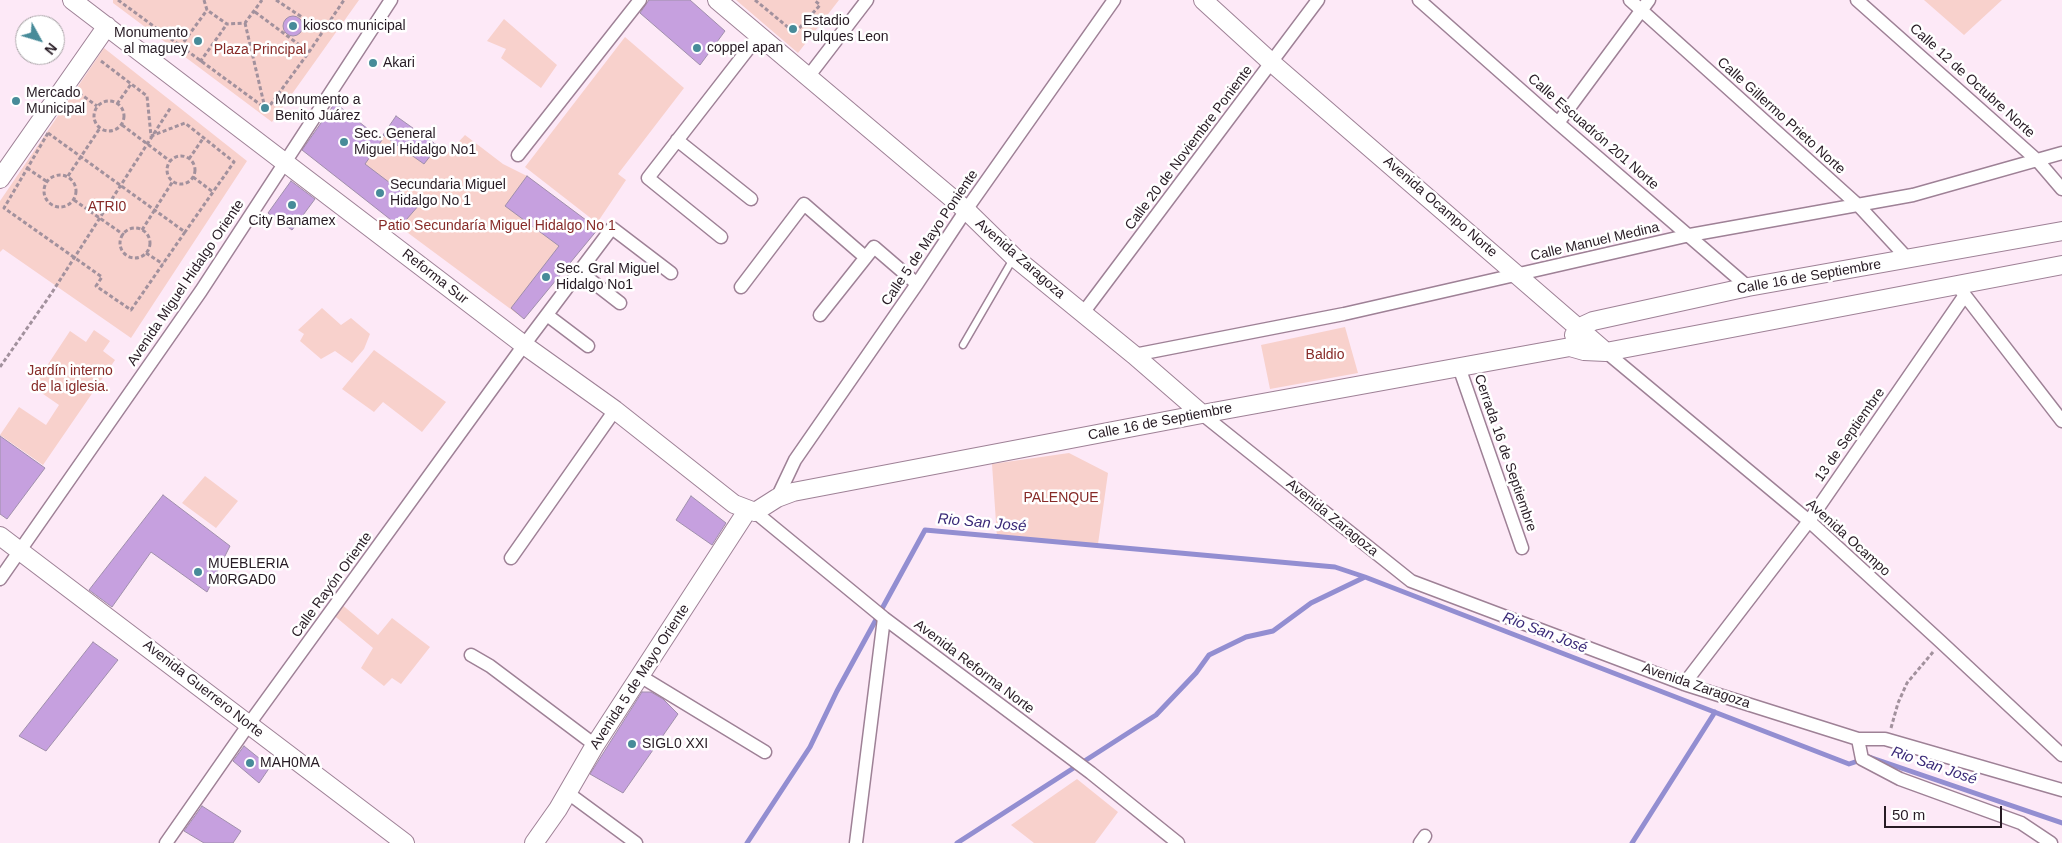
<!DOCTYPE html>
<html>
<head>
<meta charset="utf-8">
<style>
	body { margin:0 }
	#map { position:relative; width:2062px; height:843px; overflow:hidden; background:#fde9f7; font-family:Helvetica,sans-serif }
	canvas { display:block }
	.north { position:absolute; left:15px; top:15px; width:50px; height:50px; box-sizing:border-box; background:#fff; border:1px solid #a9a4a7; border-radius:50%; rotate:129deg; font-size:14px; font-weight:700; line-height:20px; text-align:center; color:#271b24 }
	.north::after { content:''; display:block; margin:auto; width:18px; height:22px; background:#478b99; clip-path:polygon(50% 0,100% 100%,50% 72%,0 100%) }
	.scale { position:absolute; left:1884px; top:806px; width:118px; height:22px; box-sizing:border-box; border:2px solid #271b24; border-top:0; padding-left:6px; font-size:15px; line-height:18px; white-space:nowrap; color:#271b24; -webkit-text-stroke:4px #fff; paint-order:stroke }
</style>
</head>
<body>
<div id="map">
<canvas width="2062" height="843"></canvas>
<div class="north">N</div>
<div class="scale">50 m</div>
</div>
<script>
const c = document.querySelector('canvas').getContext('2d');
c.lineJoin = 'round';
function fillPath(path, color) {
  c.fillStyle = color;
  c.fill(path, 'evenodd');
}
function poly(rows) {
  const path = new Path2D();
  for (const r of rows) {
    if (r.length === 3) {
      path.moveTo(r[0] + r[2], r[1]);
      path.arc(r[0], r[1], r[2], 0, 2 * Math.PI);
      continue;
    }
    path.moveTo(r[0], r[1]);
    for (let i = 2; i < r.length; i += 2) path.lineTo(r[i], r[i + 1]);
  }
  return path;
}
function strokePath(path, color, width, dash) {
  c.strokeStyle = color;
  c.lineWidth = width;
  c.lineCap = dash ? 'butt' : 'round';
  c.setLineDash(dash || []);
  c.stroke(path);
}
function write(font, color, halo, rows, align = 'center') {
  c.font = font + ' Helvetica,sans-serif';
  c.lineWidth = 5;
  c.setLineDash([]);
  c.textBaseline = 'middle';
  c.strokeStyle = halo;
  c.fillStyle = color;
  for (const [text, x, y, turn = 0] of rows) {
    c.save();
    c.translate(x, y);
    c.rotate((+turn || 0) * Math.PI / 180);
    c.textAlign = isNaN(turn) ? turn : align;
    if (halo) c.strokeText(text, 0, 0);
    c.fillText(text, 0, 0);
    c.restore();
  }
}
fillPath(poly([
	[113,0,359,0,272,122,113,3],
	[736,0,839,0,798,53],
	[1924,0,2002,0,1964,35],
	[504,19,557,65,541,88,501,58,506,49,487,41],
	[625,37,684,88,618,174,626,180,597,223,525,167],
	[104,48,247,161,131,338,3,249,0,252,0,201],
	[335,103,380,139,385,136,396,116,447,154,465,135,503,164,527,176,598,229,524,319,400,227,302,150],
	[322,308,341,325,351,318,370,334,364,349,352,363,335,351,321,359,300,341,304,334,298,330],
	[1345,327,1358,373,1270,389,1261,345],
	[94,330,110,341,103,351,115,360,43,465,0,435,19,407,46,425,59,405,33,387,70,331,86,342],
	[374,350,446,402,422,432,383,402,374,412,342,389],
	[1069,453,1108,473,1098,544,997,537,992,464],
	[205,476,238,501,216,528,182,503],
	[340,603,378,635,392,618,430,647,401,684,392,678,384,686,361,668,373,648,331,613],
	[1077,779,1118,812,1095,843,1034,843,1011,825]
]), '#f8d1cc');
strokePath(poly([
	[1869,757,2062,823],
	[747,843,810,747,837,691,925,530,1335,567,1365,577],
	[957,843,1156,715,1196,673,1209,655,1246,637,1273,631,1311,603,1365,577,1849,764,1861,760],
	[1632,843,1715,712]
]), '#938ed1', 5);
const building = poly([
	[649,0,690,0,725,31,700,65,640,13,649,0],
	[293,26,10],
	[335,103,382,140,365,164,419,205,400,227,302,150,335,103],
	[396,116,438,146,424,164,383,135,396,116],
	[527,176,598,229,524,319,511,308,559,246,505,206,527,176],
	[291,181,315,199,292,230,268,213,291,181],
	[0,436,45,468,7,519,0,514,0,436],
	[163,495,230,546,207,592,151,552,112,607,89,590,163,495],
	[691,496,726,523,712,545,676,520,691,496],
	[93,642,118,660,46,751,19,736,93,642],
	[642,692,651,692,663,699,678,714,623,793,590,774,642,692],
	[244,746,270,767,259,783,233,761,244,746],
	[202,806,241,831,233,843,204,843,184,831,202,806]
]);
fillPath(building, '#c6a0df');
strokePath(building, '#a08fac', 1);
const lane = poly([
	[963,345,1013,259]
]);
const street = poly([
	[1419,0,1558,123,1748,287],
	[1630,0,1859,206,1908,259],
	[1857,0,2038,161,2062,189],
	[808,77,867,0],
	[1558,123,1649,0],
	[677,140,751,199],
	[518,155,640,0],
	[721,237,648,178,759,35],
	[580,272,620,303],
	[741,287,804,204,865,257],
	[1960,289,2062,421],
	[1083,313,1318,0],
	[547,315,588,346],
	[820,315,874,247,917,284],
	[1606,352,1809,521,1941,642,2062,755],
	[1134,355,1344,314,1690,235,1913,195,2062,153],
	[1459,367,1522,548],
	[1202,414,1411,581,1684,684,1858,739,1862,759,1900,779,2021,823,2051,843],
	[777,498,795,460,917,284,966,210,1114,0],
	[755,512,884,618,1091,773,1178,843],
	[511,558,615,410],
	[0,579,201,291,391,0],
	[471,655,490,666,595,745],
	[640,676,765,752],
	[1684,684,1809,521,1965,295],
	[1858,739,1885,739,2062,790],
	[568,793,636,843],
	[166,843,249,724,524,345,612,228,671,273],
	[856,843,884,618],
	[1420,843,1425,836]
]);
const secondary = poly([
	[72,0,524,345,615,410,734,504,755,512,777,498,793,492,1202,414,1570,347,1584,351,1606,352,2062,265],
	[717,0,966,210,1014,257,1134,355,1202,414],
	[1203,0,1272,63,1606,352],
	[0,179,107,26],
	[1574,335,1580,327,1593,321,1748,287,2062,231],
	[0,536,405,843],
	[534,843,558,809,595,745,747,511]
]);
strokePath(lane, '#9e8196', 9);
strokePath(street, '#9e8196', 15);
strokePath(secondary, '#9e8196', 20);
strokePath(poly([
	[118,0,265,108,271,104,309,52,344,0],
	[204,0,207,10,227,24,245,23,262,0],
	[276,0,323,31],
	[755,0,795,33,820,5,814,0],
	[255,12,309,52],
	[245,23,265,108],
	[180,47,207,10],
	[101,61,147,96,151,136,185,123,234,162,185,232],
	[200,62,227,24],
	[79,93,97,106],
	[109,116,15],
	[117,104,131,84],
	[122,125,170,161],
	[48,133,185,232,131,310,96,286,102,277,4,208,48,133],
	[181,170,14],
	[189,159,204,137],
	[27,168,46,181],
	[60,191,16],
	[68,176,100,128],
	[193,177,213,192],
	[74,200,124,235],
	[135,243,15],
	[142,230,173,181],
	[146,253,163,264],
	[0,367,51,294,171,107],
	[1891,728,1898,703,1907,683,1933,652]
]), '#a2919d', 3, [4, 2.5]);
strokePath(lane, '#fff', 6);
strokePath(street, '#fff', 12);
strokePath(secondary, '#fff', 18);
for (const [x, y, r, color] of [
	[293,26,5,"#478b99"],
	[793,29,5,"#478b99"],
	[198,41,5,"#478b99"],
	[697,48,5,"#478b99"],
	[373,63,5,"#478b99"],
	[16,101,5,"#478b99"],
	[265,108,5,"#478b99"],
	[344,142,5,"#478b99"],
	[380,193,5,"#478b99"],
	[292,205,5,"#478b99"],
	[546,277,5,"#478b99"],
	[198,572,5,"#478b99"],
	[632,744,5,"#478b99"],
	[250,763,5,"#478b99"]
]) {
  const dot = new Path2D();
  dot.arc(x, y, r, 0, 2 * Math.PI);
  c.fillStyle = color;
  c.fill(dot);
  strokePath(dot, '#fff', 2);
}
write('14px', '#271b24', '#fff', [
	["Estadio",803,21],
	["Pulques Leon",803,37],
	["kiosco municipal",303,26],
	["Monumento",188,33,"right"],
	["al maguey",188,49,"right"],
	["coppel apan",707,48],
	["Akari",383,63],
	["Mercado",26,93],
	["Municipal",26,109],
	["Monumento a",275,100],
	["Benito Juárez",275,116],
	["Sec. General",354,134],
	["Miguel Hidalgo No1",354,150],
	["Secundaria Miguel",390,185],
	["Hidalgo No 1",390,201],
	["City Banamex",292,221,"center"],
	["Sec. Gral Miguel",556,269],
	["Hidalgo No1",556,285],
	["MUEBLERIA",208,564],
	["M0RGAD0",208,580],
	["SIGL0 XXI",642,744],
	["MAH0MA",260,763]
], 'left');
write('14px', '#872b28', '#fff', [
	["Plaza Principal",260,50],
	["ATRI0",107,207],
	["Patio Secundaría Miguel Hidalgo No 1",497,226],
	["Baldio",1325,355],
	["Jardín interno",70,371],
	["de la iglesia.",70,387],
	["PALENQUE",1061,498]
]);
write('14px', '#271b24', '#fff', [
	["Calle 12 de Octubre Norte",1972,81,42],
	["Calle Gillermo Prieto Norte",1781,116,42],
	["Calle Escuadrón 201 Norte",1593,132,41],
	["Calle 20 de Noviembre Poniente",1189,148,-53],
	["Avenida Ocampo Norte",1440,207,41],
	["Calle 5 de Mayo Poniente",930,238,-56],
	["Calle Manuel Medina",1595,242,-13],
	["Avenida Zaragoza",1020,259,41],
	["Reforma Sur",435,277,38],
	["Calle 16 de Septiembre",1809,277,-10],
	["Avenida Miguel Hidalgo Oriente",186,283,-56],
	["Calle 16 de Septiembre",1160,422,-11],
	["13 de Septiembre",1850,435,-55],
	["Cerrada 16 de Septiembre",1505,453,71],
	["Avenida Zaragoza",1332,518,39],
	["Avenida Ocampo",1848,538,42],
	["Calle Rayón Oriente",332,585,-54],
	["Avenida Reforma Norte",974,667,37],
	["Avenida 5 de Mayo Oriente",640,677,-57],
	["Avenida Zaragoza",1696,686,19],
	["Avenida Guerrero Norte",203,689,38]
]);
write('italic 15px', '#3a2a78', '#fff', [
	["Rio San José",982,523,5],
	["Rio San José",1545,633,21],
	["Rio San José",1934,766,19]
]);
</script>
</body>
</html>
